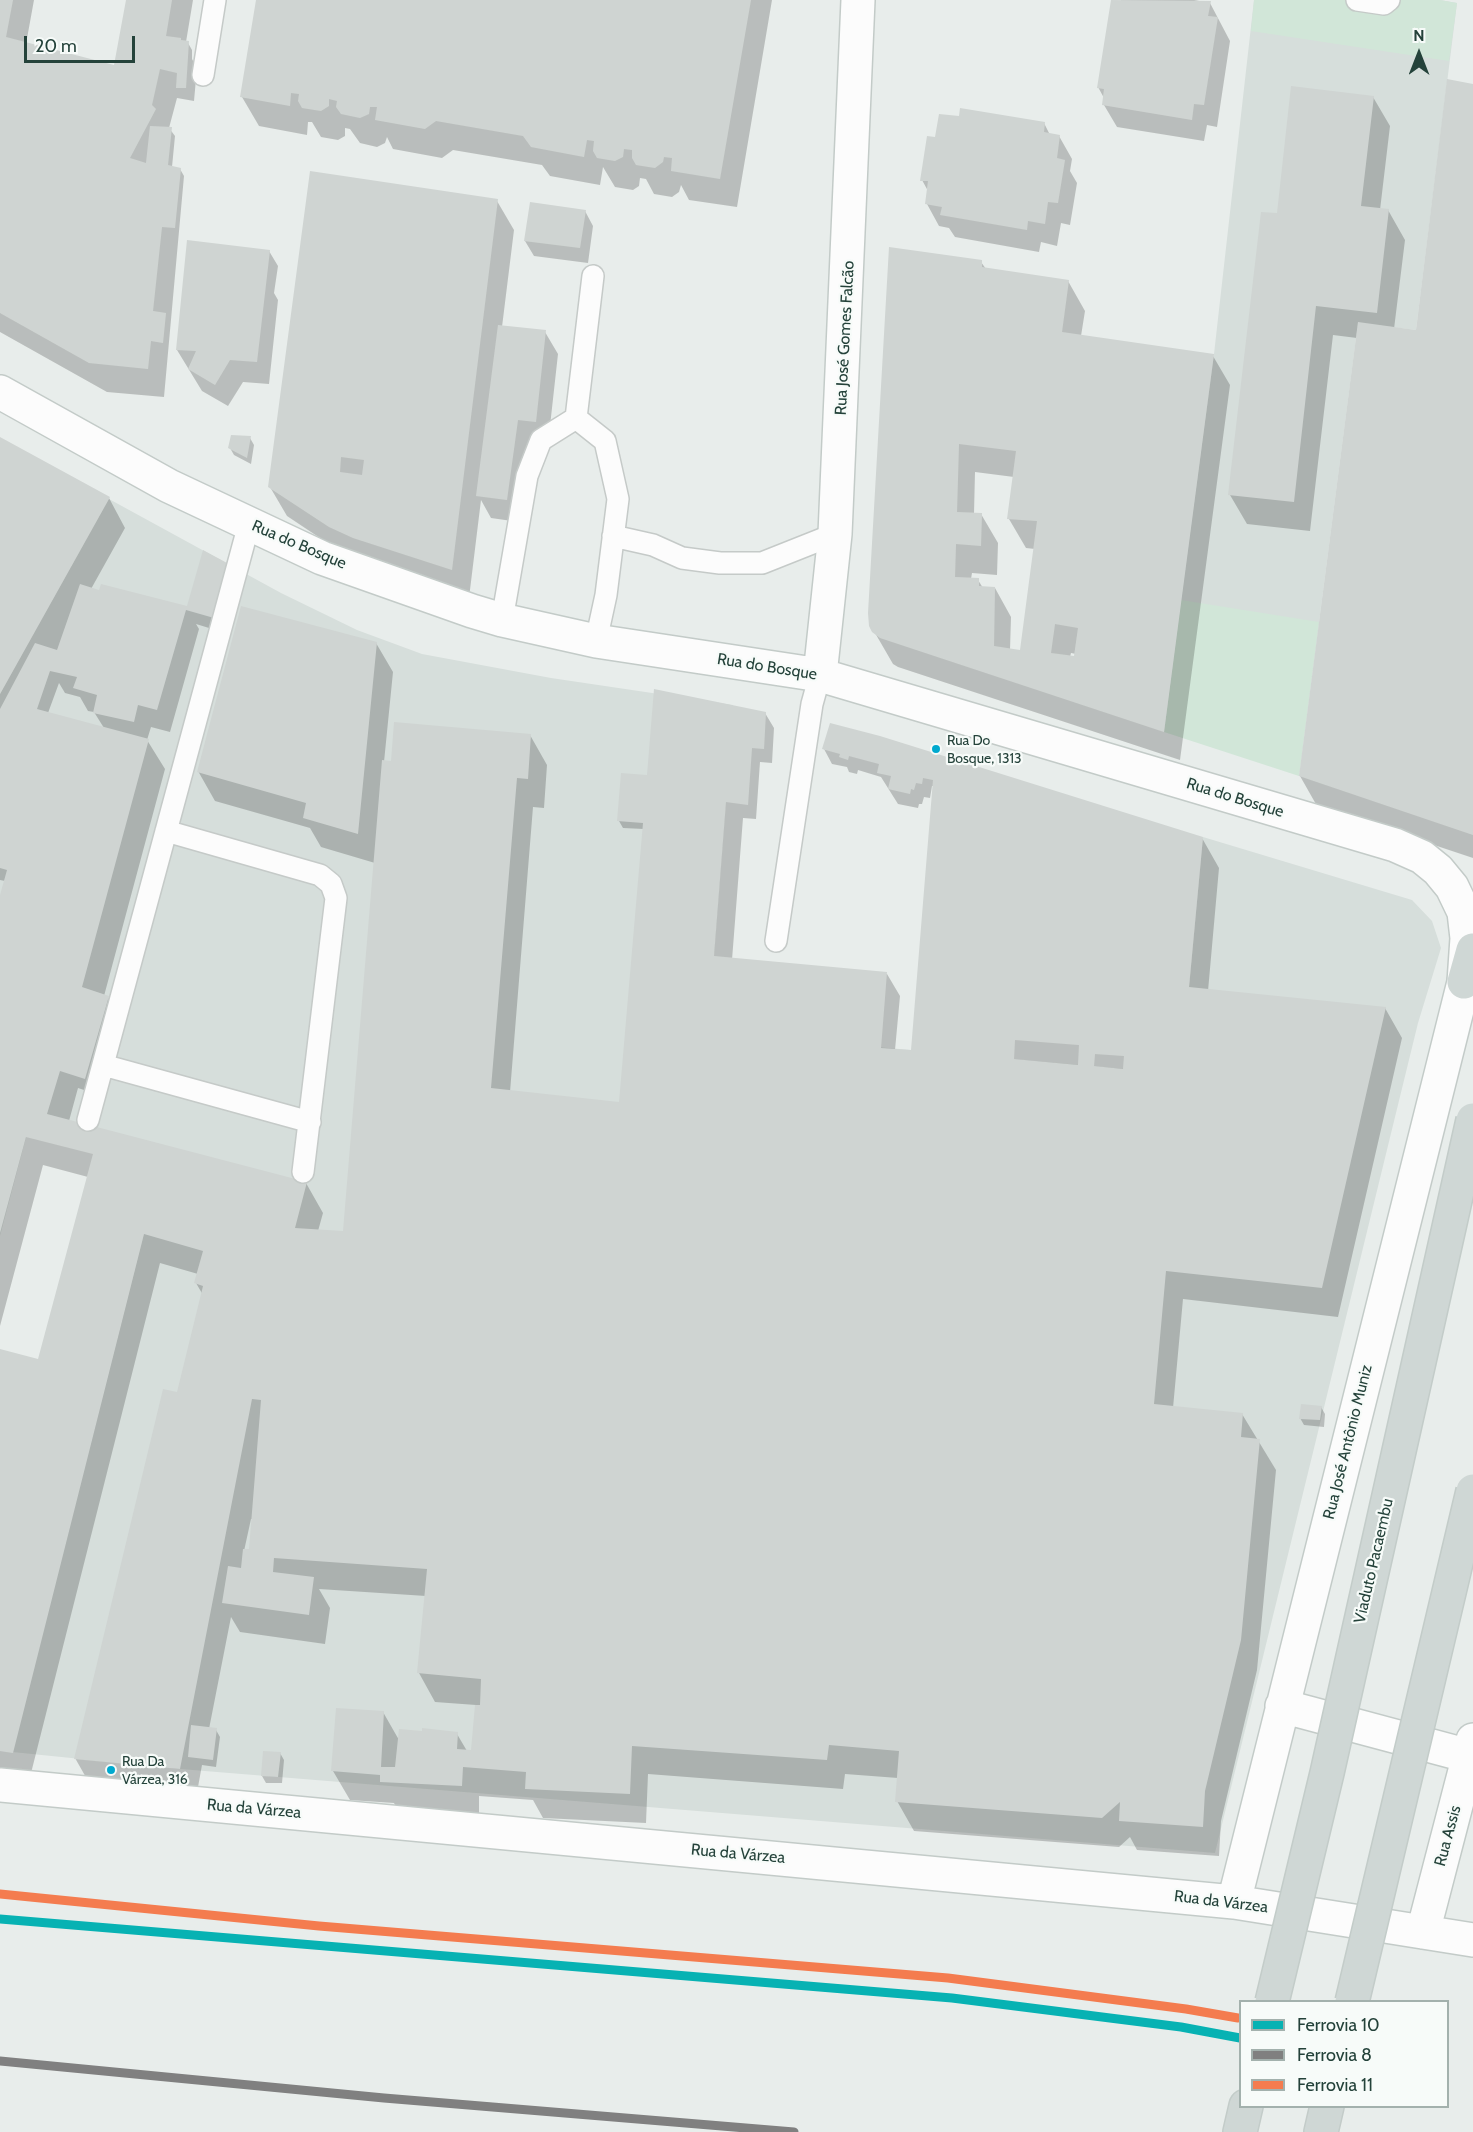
<!DOCTYPE html>
<html>
<head>
<meta charset="utf-8">
<style>
	body { margin:0 }
	#map { position:relative; width:1473px; height:2132px; overflow:hidden; background:#e8edeb; font-family:Cabin,sans-serif }
	canvas { display:block }
	.legend { position:absolute; left:1239px; top:2000px; width:210px; height:108px; box-sizing:border-box; background:#f7fbf9; border:2px solid #a3b1ad; margin:0; padding:8px 10px; list-style:none; font-size:18px; color:#24423a }
	.legend li { display:flex; align-items:center; gap:12px; height:30px }
	.legend b { width:30px; border:2px solid #a3b1ad }
	.north { position:absolute; left:1389px; top:24px; width:60px; height:60px; -webkit-text-stroke:4px #f7fbf9; paint-order:stroke; rotate:0deg; font-size:16px; font-weight:700; line-height:24px; text-align:center; color:#24423a }
	.north::after { content:''; display:block; margin:auto; width:21px; height:27px; background:#24423a; clip-path:polygon(50% 0,100% 100%,50% 72%,0 100%) }
	.scale { position:absolute; left:24px; top:36px; width:111px; height:27px; box-sizing:border-box; border:3px solid #24423a; border-top:0; padding-left:8px; font-size:18px; line-height:21px; white-space:nowrap; color:#24423a; -webkit-text-stroke:4px #f7fbf9; paint-order:stroke }
</style>
</head>
<body>
<div id="map">
<canvas width="1473" height="2132"></canvas>
<ul class="legend">
<li><b style="height:8px;background:#07b2b3"></b>Ferrovia 10</li>
<li><b style="height:8px;background:#808080"></b>Ferrovia 8</li>
<li><b style="height:8px;background:#f47c4f"></b>Ferrovia 11</li>
</ul>
<div class="north">N</div>
<div class="scale">20 m</div>
</div>
<script>
const c = document.querySelector('canvas').getContext('2d');
c.lineJoin = 'round';
function fillPath(path, color) {
  c.fillStyle = color;
  c.fill(path, 'evenodd');
}
function poly(rows) {
  const path = new Path2D();
  for (const r of rows) {
    path.moveTo(r[0], r[1]);
    for (let i = 2; i < r.length; i += 2) path.lineTo(r[i], r[i + 1]);
  }
  return path;
}
function strokePath(path, color, width, dash) {
  c.strokeStyle = color;
  c.lineWidth = width;
  c.lineCap = dash ? 'butt' : 'round';
  c.setLineDash(dash || []);
  c.stroke(path);
}
function write(font, color, halo, rows, align = 'center') {
  c.font = font + ' Cabin,sans-serif';
  c.lineWidth = 4.5;
  c.setLineDash([]);
  c.textBaseline = 'middle';
  c.strokeStyle = halo;
  c.fillStyle = color;
  for (const [text, x, y, turn = 0] of rows) {
    c.save();
    c.translate(x, y);
    c.rotate((+turn || 0) * Math.PI / 180);
    c.textAlign = isNaN(turn) ? turn : align;
    if (halo) c.strokeText(text, 0, 0);
    c.fillText(text, 0, 0);
    c.restore();
  }
}
fillPath(poly([
	[1254,0,1440,0,1457,3,1416,330,1358,323,1299,776,1181,600,1214,354],
	[109,499,281,593,357,630,422,654,551,678,733,705,708,1032,1181,1074,1203,837,1412,900,1432,921,1441,948,1418,1023,1215,1853,180,1769,12,1752,166,1146,33,1111,0,1236,0,694]
]), '#d6dedb');
fillPath(poly([
	[1254,0,1440,0,1457,3,1449,61,1251,31],
	[1181,600,1319,622,1299,776,1164,732]
]), '#d1e6d8');
fillPath(poly([
	[0,0,34,0,26,44,115,67,127,0,193,0,186,42,188,43,192,50,192,59,197,68,194,101,177,98,169,128,175,136,172,167,180,169,184,176,164,397,107,392,0,332],
	[257,0,772,0,737,207,689,200,681,185,679,192,672,197,654,194,646,179,640,178,639,186,633,190,615,187,603,167,600,185,550,176,542,165,453,150,442,158,393,149,387,137,385,143,377,147,360,143,350,129,345,128,345,136,338,140,321,137,312,122,308,122,307,135,259,126,242,97],
	[1121,0,1194,0,1210,3,1230,41,1217,127,1207,125,1204,141,1117,127,1104,105,1104,98,1098,87],
	[1473,85,1473,858,1317,806,1300,776,1357,338,1333,335,1310,531,1247,524,1230,495,1278,215,1373,97,1390,126,1380,210,1388,210,1405,240,1394,329,1417,331],
	[1044,123,1050,135,1059,136,1072,159,1070,171,1077,183,1070,225,1061,223,1057,246,1041,242,1039,252,955,237,949,228,939,226,927,204,928,191,922,180,936,139],
	[497,201,514,230,502,327,545,332,558,354,548,444,519,522,491,518,481,500,469,598,347,556,287,516,270,487],
	[585,211,593,226,588,263,534,256,525,241],
	[269,251,278,266,274,293,278,300,269,384,243,382,228,406,202,391,177,350],
	[981,262,986,269,1068,281,1085,311,1081,336,1213,356,1230,385,1180,760,898,667,893,664,871,626],
	[975,472,1014,477,1009,519,1026,548,1035,549,1021,651,1010,650,1011,617,995,588,983,588,978,580,971,579,972,573,997,575,998,543,981,514,974,514],
	[1071,653,1076,654,1076,658,1070,657],
	[250,438,254,445,251,464,234,455,230,448],
	[0,439,109,498,125,528,91,589,188,610,226,564,234,579,222,632,196,624,199,629,170,732,151,727,147,740,165,769,104,996,108,998,117,1013,93,1093,78,1088,69,1121,306,1183,323,1213,318,1231,344,1233,375,863,321,847,310,828,215,801,198,771,376,643,393,672,384,762,392,763,530,735,547,765,544,808,533,807,510,1092,621,1103,644,829,623,828,619,821,646,777,765,713,774,728,772,763,760,762,756,819,743,818,732,960,887,974,900,996,895,1050,912,1052,934,786,932,786,930,798,924,797,922,804,919,804,918,808,898,804,881,777,858,770,857,774,849,772,847,767,832,764,824,749,1202,838,1219,868,1208,991,1385,1008,1402,1038,1338,1317,1183,1299,1173,1408,1242,1414,1276,1470,1257,1670,1221,1821,1219,1856,1137,1850,1130,1837,1119,1847,914,1831,897,1801,898,1778,845,1774,843,1789,648,1774,646,1823,543,1818,533,1800,479,1796,479,1815,398,1811,394,1803,350,1800,333,1771,383,1712,399,1740,457,1734,467,1751,472,1752,476,1705,435,1702,419,1673,426,1596,319,1589,330,1608,325,1644,240,1632,231,1617,209,1729,216,1730,220,1737,216,1767,202,1765,196,1798,92,1788,75,1758,178,1394,203,1295,196,1283,198,1274,160,1263,29,1781,0,1778,0,1351,39,1361,88,1177,43,1165,0,1326,0,902,5,881,0,880],
	[59,683,65,693,80,697,88,711,94,712,104,728,48,713],
	[251,1519,253,1519,250,1550,244,1551],
	[1321,1407,1325,1414,1324,1427,1304,1425,1300,1418],
	[280,1753,284,1760,282,1783,266,1783,262,1776]
]), '#0003');
fillPath(poly([
	[0,0,13,0,6,37,114,65,126,0,172,0,166,36,181,38,181,40,189,41,186,88,176,88,177,73,160,69,152,105,156,109,130,158,146,163,150,126,172,127,168,165,181,168,175,228,162,227,153,311,166,313,163,343,151,341,148,369,89,363,0,313],
	[256,0,751,0,720,179,671,171,672,158,664,157,663,162,655,168,636,165,632,158,632,150,624,149,623,157,615,161,597,158,593,151,594,141,587,140,584,157,531,147,523,136,436,121,425,129,375,120,377,107,370,107,369,114,360,118,341,114,336,107,337,101,329,99,329,106,321,111,302,108,298,101,299,94,291,93,290,106,240,97],
	[1111,0,1211,1,1208,16,1218,17,1204,105,1194,104,1192,120,1102,105,1104,89,1097,88],
	[1447,79,1473,84,1473,835,1299,776,1358,322,1416,330],
	[1291,86,1374,96,1361,206,1389,209,1377,313,1316,306,1294,502,1228,495,1261,212,1277,213],
	[960,108,1045,122,1044,132,1060,135,1057,158,1065,160,1058,203,1048,202,1045,224,1028,221,1027,230,940,215,942,207,925,204,928,181,920,181,927,136,935,137,939,114,959,116],
	[310,171,498,199,452,570,353,538,329,527,268,487],
	[341,457,364,460,362,475,340,472],
	[530,202,586,210,580,248,524,241],
	[187,240,270,250,257,362,230,360,215,385,188,369,196,351,176,350],
	[889,247,982,260,982,267,1069,280,1062,332,1214,354,1164,732,880,638,872,632,869,626,868,613],
	[959,444,1016,451,1007,519,1037,521,1020,650,994,646,995,587,979,586,979,578,955,577,956,544,981,546,982,513,957,512],
	[1055,624,1078,628,1074,656,1051,653],
	[498,325,546,330,536,422,518,420,507,500,476,496],
	[231,435,251,436,247,458,228,448],
	[0,437,110,497,0,694],
	[203,550,227,563,219,600,214,618,186,610,157,710,138,705,134,722,93,713,97,695,73,688,77,677,50,671,37,709,149,739,82,987,109,996,85,1079,60,1071,47,1114,307,1182,295,1228,343,1231,382,760,391,761,394,722,531,734,528,779,517,778,491,1088,619,1102,643,823,617,821,621,773,647,775,654,689,766,712,764,749,752,748,748,805,726,802,714,956,887,972,881,1048,911,1050,933,780,923,778,922,784,916,783,914,790,911,789,910,794,888,789,891,776,877,773,879,764,849,756,848,760,839,757,840,754,822,749,830,723,880,736,1203,837,1189,987,1386,1007,1322,1288,1166,1271,1154,1404,1243,1413,1241,1437,1260,1439,1241,1640,1205,1791,1203,1827,1119,1821,1120,1802,1102,1818,895,1802,899,1751,829,1745,827,1760,632,1746,630,1794,525,1789,526,1772,463,1767,462,1786,380,1782,380,1775,331,1771,336,1708,384,1711,381,1767,395,1767,399,1729,422,1731,422,1728,458,1732,457,1749,471,1750,475,1705,480,1705,481,1679,417,1673,427,1569,274,1558,273,1572,314,1577,309,1615,222,1603,228,1566,241,1568,243,1549,249,1549,261,1400,252,1399,180,1769,74,1759,163,1389,177,1392,203,1286,194,1283,203,1251,144,1234,13,1753,0,1751,0,1349,38,1359,93,1154,26,1137,0,1233,0,895,7,870,0,868,0,709,35,643,57,650,80,584,99,590,101,584,187,606],
	[1015,1040,1079,1045,1078,1065,1014,1059],
	[1095,1054,1124,1056,1123,1069,1094,1066],
	[241,606,377,642,358,834,303,818,306,803,197,772],
	[1301,1404,1322,1406,1320,1420,1299,1419],
	[191,1725,217,1728,213,1760,188,1757],
	[263,1751,281,1752,278,1777,261,1776]
]), '#cfd4d2');
const lane = poly([
	[1357,0,1384,4,1389,0],
	[203,75,215,0],
	[576,418,605,441,618,499,606,595,596,641],
	[576,418,593,276],
	[613,536,653,545,682,558,720,563,762,563,835,534],
	[502,620,527,476,541,440,576,418],
	[166,831,320,875,331,884,336,898,303,1172],
	[776,941,812,704,820,675],
	[103,1065,310,1122],
	[88,1120,249,524]
]);
const secondary = poly([
	[0,392,169,486,322,558,472,611,502,620,596,641,820,675,1395,845,1422,857,1438,870,1452,887,1464,912,1467,938,1464,982,1234,1902],
	[820,675,835,534,858,0],
	[1282,1706,1469,1756],
	[0,1785,1234,1902,1473,1940],
	[1423,1932,1473,1740]
]);
const primary = poly([
	[1464,982,1473,950],
	[1240,2132,1246,2106],
	[1321,2132,1327,2106]
]);
strokePath(lane, '#c5cac8', 24);
strokePath(secondary, '#c3cbc8', 36);
strokePath(primary, '#c3ccc9', 36);
strokePath(lane, '#fcfcfc', 21);
strokePath(secondary, '#fcfcfc', 33);
strokePath(primary, '#cfd7d5', 33);
const primaryBridge = poly([
	[1272,2002,1327,1773,1473,1120],
	[1352,2002,1473,1491]
]);
strokePath(primaryBridge, '#c3ccc9', 36, []);
strokePath(primaryBridge, '#cfd7d5', 33);
strokePath(poly([
	[0,1919,952,1998,1181,2027,1240,2038]
]), '#07b2b3', 9);
strokePath(poly([
	[0,2061,384,2098,794,2132]
]), '#808080', 9);
strokePath(poly([
	[0,1894,319,1926,948,1978,1186,2009,1238,2018]
]), '#f47c4f', 9);
for (const [x, y, r, color] of [
	[936,749,5,"#00a9ce"],
	[111,1770,5,"#00a9ce"]
]) {
  const dot = new Path2D();
  dot.arc(x, y, r, 0, 2 * Math.PI);
  c.fillStyle = color;
  c.fill(dot);
  strokePath(dot, '#f7fbf9', 2);
}
write('14px', '#24423a', '#f7fbf9', [
	["Rua Do",947,741],
	["Bosque, 1313",947,759],
	["Rua Da",122,1762],
	["Várzea, 316",122,1780]
], 'left');
write('16px', '#24423a', '#f7fbf9', [
	["Rua José Gomes Falcão",845,338,-87],
	["Rua do Bosque",299,545,23],
	["Rua do Bosque",767,667,9],
	["Rua do Bosque",1235,798,17],
	["Rua José Antônio Muniz",1348,1442,-76],
	["Viaduto Pacaembu",1374,1561,-77],
	["Rua da Várzea",254,1809,5],
	["Rua Assis",1448,1836,-75],
	["Rua da Várzea",738,1854,5],
	["Rua da Várzea",1221,1902,7]
]);
</script>
</body>
</html>
